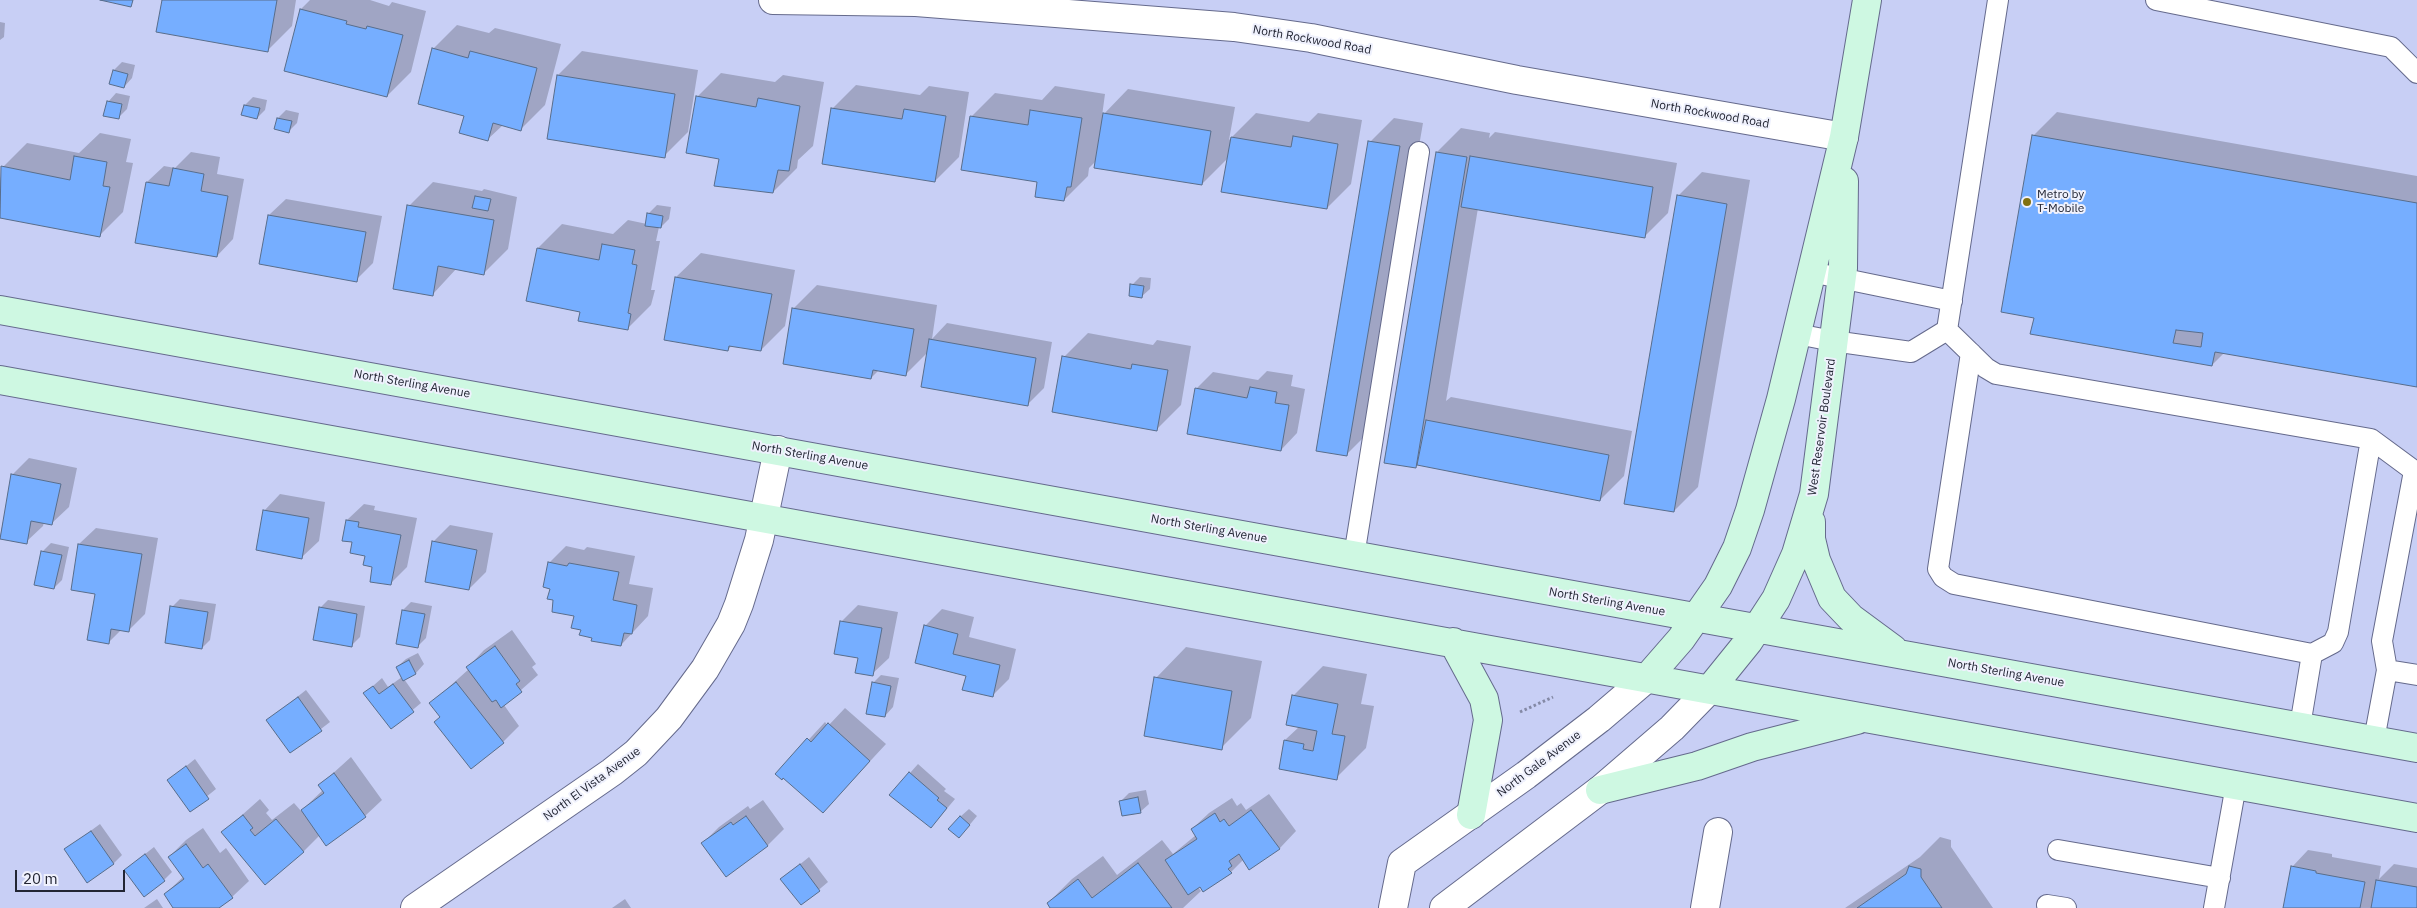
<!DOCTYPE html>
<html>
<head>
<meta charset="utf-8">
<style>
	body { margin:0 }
	#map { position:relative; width:2417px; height:908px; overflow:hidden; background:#c8cff5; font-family:"IBM Plex Sans",sans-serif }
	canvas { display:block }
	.scale { position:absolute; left:15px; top:870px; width:110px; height:22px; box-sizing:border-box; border:2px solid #222533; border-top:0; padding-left:6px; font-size:15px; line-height:18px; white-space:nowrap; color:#222533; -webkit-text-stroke:4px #eff1fd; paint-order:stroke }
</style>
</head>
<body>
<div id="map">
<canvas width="2417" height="908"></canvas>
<div class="scale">20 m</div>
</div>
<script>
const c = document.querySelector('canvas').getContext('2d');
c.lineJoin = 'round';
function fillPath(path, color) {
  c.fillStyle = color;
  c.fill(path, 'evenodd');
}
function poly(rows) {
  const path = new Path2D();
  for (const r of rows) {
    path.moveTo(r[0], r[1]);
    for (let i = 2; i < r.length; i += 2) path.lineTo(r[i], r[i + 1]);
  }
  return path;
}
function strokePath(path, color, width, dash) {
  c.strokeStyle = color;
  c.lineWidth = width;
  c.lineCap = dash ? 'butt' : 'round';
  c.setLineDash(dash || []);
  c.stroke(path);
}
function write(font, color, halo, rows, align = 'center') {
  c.font = font + ' "IBM Plex Sans",sans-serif';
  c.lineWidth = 4;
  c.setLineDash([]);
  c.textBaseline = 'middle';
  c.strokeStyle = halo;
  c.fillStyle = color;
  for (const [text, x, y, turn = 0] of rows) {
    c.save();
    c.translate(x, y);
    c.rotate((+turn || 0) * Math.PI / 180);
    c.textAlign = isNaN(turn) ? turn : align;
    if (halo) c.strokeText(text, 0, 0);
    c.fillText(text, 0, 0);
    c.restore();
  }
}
fillPath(poly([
	[163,0,296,0,292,26,268,50],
	[310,0,370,0,389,6,392,2,426,11,411,72,387,96,301,9],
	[0,22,5,23,4,37,0,40],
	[457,25,489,33,495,28,561,44,545,105,521,129,503,125,488,139,466,115,433,49],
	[582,51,698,70,688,132,664,156,558,75],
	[122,62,135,65,132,78,124,87,114,70],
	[721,73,775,82,783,75,824,82,813,146,798,160,797,168,773,192,720,158,697,97],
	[856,85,920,95,929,86,969,92,959,157,935,181,832,109],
	[1055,86,1105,94,1102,116,1128,89,1235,107,1229,140,1256,113,1309,122,1318,113,1362,120,1351,184,1327,208,1229,157,1202,184,1097,160,1089,168,1088,176,1064,200,1039,181,971,117,995,93,1042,100],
	[116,93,130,96,127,109,119,117,108,102],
	[253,97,267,100,265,110,257,118,245,105],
	[286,110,299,113,297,123,289,131,278,118],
	[2057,112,2417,176,2417,386,2225,352,2212,365,2035,317,2033,136],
	[1394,118,1423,123,1370,431,1346,455,1370,142],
	[1461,128,1490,133,1489,138,1495,132,1677,163,1668,213,1644,237,1478,208,1446,401,1451,397,1632,431,1624,476,1600,500,1418,464,1415,467,1437,152],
	[100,133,131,139,126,162,133,163,123,212,99,236,0,217,0,181,3,167,27,143,79,153],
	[191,152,220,157,217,174,244,179,233,239,217,256,147,182,164,166,175,168],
	[1702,172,1750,180,1698,487,1674,511,1678,196],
	[433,182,482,191,484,189,517,197,508,249,484,273,457,268,433,294,409,206],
	[286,199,382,216,373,263,356,280,269,215],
	[657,205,671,207,669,219,661,227,659,227,656,241,660,241,651,290,655,290,651,305,627,329,581,311,538,248,562,224,613,234,628,220,647,224,648,214],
	[701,253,795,270,785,326,761,350,732,345,728,350,676,277],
	[1140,277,1151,278,1150,289,1141,297,1132,285],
	[817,285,937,305,932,339,947,323,1052,342,1044,388,1027,405,928,352,906,374,879,370,871,378,793,309],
	[1088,333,1153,345,1157,340,1191,346,1181,405,1157,429,1064,357],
	[1267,371,1293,375,1291,386,1305,389,1297,433,1281,450,1196,389,1213,372,1258,380],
	[29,458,77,468,69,507,52,523,44,522,43,526,26,542,0,537,12,475],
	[280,494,325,502,319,541,302,557,264,511],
	[364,504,375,506,374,510,417,518,407,567,390,584,354,541,347,520],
	[450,525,493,533,486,572,469,589,433,542],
	[96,528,158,538,145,614,128,631,121,630,109,642,96,593,79,544],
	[51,543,69,547,62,580,54,588,43,551],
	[566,546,584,550,587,547,635,556,629,584,653,588,648,616,621,645,593,637,582,629,575,615,555,598,551,588,549,563],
	[180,599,216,604,210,640,202,648,172,607],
	[328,600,365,606,360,637,352,645,320,608],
	[411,602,432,606,426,638,418,646,403,610],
	[858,605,898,612,889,658,872,674,859,657,841,622],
	[942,609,974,617,969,637,1016,649,1009,679,992,696,967,675,925,626],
	[512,630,536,664,532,667,538,675,504,705,519,726,503,742,441,716,431,703,469,669,468,667,484,650],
	[1186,647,1262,661,1251,718,1221,748,1156,678],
	[418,653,424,664,416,673,404,679,421,703,392,727,365,693,382,678,388,687,402,677,397,667,406,659],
	[1323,666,1367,674,1361,704,1374,706,1366,748,1336,778,1280,768,1285,740,1299,727,1293,696],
	[881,675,899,678,893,707,885,716,873,683],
	[306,690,330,722,291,752,268,720],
	[845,708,886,744,823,812,784,777,777,774,825,722,828,726],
	[351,757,382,800,365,816,320,835,303,852,223,832,260,799,269,810,266,813,272,820,294,803,301,811,323,790,320,785],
	[195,759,216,789,190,810,169,780],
	[918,764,946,789,944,791,955,799,939,818,910,773],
	[1146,790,1149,804,1140,812,1121,801,1129,793],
	[1269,794,1296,831,1280,848,1250,868,1244,859,1231,872,1198,887,1201,891,1183,908,1052,908,1048,903,1072,879,1103,856,1117,875,1162,840,1173,854,1196,835,1192,829,1209,813,1232,798,1237,806,1241,803,1246,810],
	[763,800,784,829,768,845,703,843,719,827,748,806,750,809],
	[969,809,977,816,967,828,960,817],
	[100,824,122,855,113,864,66,849],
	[203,828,220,853,226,848,249,881,232,897,217,908,175,908,165,894,183,877,169,857,186,840],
	[1940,837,1951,840,1951,847,1993,908,1845,908,1920,857],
	[154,847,172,872,164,880,125,870],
	[2308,850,2332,854,2332,857,2381,866,2379,879,2394,864,2417,868,2417,908,2285,908,2292,867],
	[809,857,828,882,802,904,782,879],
	[157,899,163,908,144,908],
	[625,899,631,908,612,908]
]), '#0003');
const building = poly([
	[100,0,133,0,131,7,100,0],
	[162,0,277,0,268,52,156,32,162,0],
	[300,9,347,21,346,24,366,29,367,26,403,35,387,97,284,71,300,9],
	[432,48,468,58,470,51,537,68,521,131,493,123,488,141,459,133,464,116,418,104,432,48],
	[113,70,128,74,124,88,109,84,113,70],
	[557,75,675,94,665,158,547,139,557,75],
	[696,96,756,107,758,98,800,106,789,171,778,170,773,193,714,186,719,159,686,153,696,96],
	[107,101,122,104,119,119,103,116,107,101],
	[244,105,260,108,257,119,241,115,244,105],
	[831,108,902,119,904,109,946,116,935,182,822,164,831,108],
	[1030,110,1082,118,1071,187,1067,187,1064,201,1035,197,1037,182,961,170,970,116,1028,125,1030,110],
	[1103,113,1211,131,1202,185,1094,168,1103,113],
	[277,118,292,121,289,133,274,129,277,118],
	[2032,135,2417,203,2417,387,2215,352,2212,366,2030,334,2034,318,2001,312,2032,135],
	[2176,330,2203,333,2201,347,2173,343,2176,330],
	[1293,136,1338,144,1327,209,1221,192,1231,137,1291,147,1293,136],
	[1368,141,1400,146,1347,456,1316,451,1368,141],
	[1436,152,1467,157,1416,468,1384,463,1436,152],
	[74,156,107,162,103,186,110,187,100,237,0,218,1,166,70,180,74,156],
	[1470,156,1653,187,1645,238,1461,207,1470,156],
	[173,168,204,174,201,191,228,196,217,257,135,243,146,182,169,186,173,168],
	[1677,195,1727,204,1674,512,1624,504,1677,195],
	[475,196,491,199,488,211,472,208,475,196],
	[407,205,494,220,484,275,438,266,433,296,393,289,407,205],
	[647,213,663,216,661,228,645,226,647,213],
	[268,215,366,232,357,282,259,264,268,215],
	[602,244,635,250,632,264,637,265,628,313,631,314,628,330,578,321,580,312,526,301,537,248,599,260,602,244],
	[675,277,772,294,761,351,729,346,728,351,664,340,675,277],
	[1130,284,1144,286,1142,298,1129,296,1130,284],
	[792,308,914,329,906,376,873,370,871,379,783,364,792,308],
	[929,339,1036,358,1028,406,921,387,929,339],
	[1062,356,1131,369,1132,364,1168,370,1157,431,1052,412,1062,356],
	[1250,387,1277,392,1275,403,1289,405,1281,451,1187,434,1195,388,1247,398,1250,387],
	[1426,420,1609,455,1600,501,1417,465,1426,420],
	[11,474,61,484,52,525,31,521,27,544,0,539,11,474],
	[263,510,309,518,302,559,256,550,263,510],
	[346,520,359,522,358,527,401,535,391,585,370,582,372,567,363,565,365,556,350,553,352,542,342,541,346,520],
	[432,541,477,550,469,590,425,582,432,541],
	[78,544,142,554,129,632,111,629,109,644,87,640,95,594,71,590,78,544],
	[41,551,62,555,54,589,34,585,41,551],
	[548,562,567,566,569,563,619,572,613,600,637,605,632,634,624,633,621,646,591,641,592,638,579,635,581,630,571,628,574,616,552,612,553,600,547,599,550,589,543,587,548,562],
	[170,606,208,612,202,649,165,643,170,606],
	[319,607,357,614,352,647,313,640,319,607],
	[402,610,425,614,418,648,396,644,402,610],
	[840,621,882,628,873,676,855,673,858,658,834,654,840,621],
	[924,625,958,634,953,654,1000,665,993,697,962,690,966,676,915,663,924,625],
	[495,646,520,681,516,684,522,692,501,708,496,700,492,702,466,667,495,646],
	[409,660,416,674,403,681,396,667,409,660],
	[1154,677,1232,691,1222,750,1144,736,1154,677],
	[456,682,504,743,471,769,434,722,440,717,429,703,456,682],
	[872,682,891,686,885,717,866,714,872,682],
	[393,684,414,712,391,729,363,693,373,686,379,694,393,684],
	[1292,695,1338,704,1332,734,1345,736,1337,780,1279,769,1284,740,1304,744,1303,749,1313,751,1317,731,1286,725,1292,695],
	[298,697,322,731,290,753,266,720,298,697],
	[828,723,870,761,823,813,783,778,782,780,775,774,807,738,811,742,828,723],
	[186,766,209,799,190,812,167,780,186,766],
	[909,772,939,798,937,800,947,808,931,828,889,795,909,772],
	[334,773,366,817,326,846,301,810,324,793,318,785,334,773],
	[1138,797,1141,813,1122,816,1119,801,1138,797],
	[1251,810,1280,849,1249,870,1239,854,1229,861,1232,866,1228,869,1232,873,1203,892,1200,887,1188,895,1165,860,1197,839,1191,829,1215,813,1220,822,1224,819,1229,826,1251,810],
	[243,815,253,828,250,830,255,836,276,819,304,852,265,885,221,832,243,815],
	[746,816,768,846,726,877,701,843,731,822,733,825,746,816],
	[960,816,970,825,959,838,948,829,960,816],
	[91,831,114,864,87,883,64,849,91,831],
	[186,844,203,868,208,864,233,898,219,908,173,908,164,894,184,879,168,857,186,844],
	[145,854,165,881,144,897,124,870,145,854],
	[1138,863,1172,908,1050,908,1047,903,1078,879,1092,898,1138,863],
	[800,864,820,891,801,905,780,879,800,864],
	[1909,866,1921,869,1921,877,1942,908,1857,908,1906,874,1909,866],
	[2291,866,2316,871,2316,873,2365,882,2360,908,2283,908,2291,866],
	[2376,880,2417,887,2417,908,2371,908,2376,880]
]);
fillPath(building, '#76aeff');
strokePath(building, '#586d8b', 1);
const service = poly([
	[2156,0,2391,47,2417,73],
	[1811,272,1952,301],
	[1947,330,1986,368,1996,374,2371,439,2417,473],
	[1947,330,1998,0],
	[1797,334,1833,341,1911,352,1947,330],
	[1971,353,1938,569,1943,577,1954,584,2312,654,2333,643,2338,632,2371,439],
	[1354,556,1419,152],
	[2387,670,2417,675],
	[2300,726,2312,654],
	[2374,740,2387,670,2382,641,2414,471],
	[2058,850,2220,878],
	[2047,905,2066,908],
	[2214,908,2236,785]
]);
const minor = poly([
	[773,0,916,2,1234,27,1311,38,1517,80,1844,137],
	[415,908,612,772,636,753,669,718,705,669,731,624,739,604,759,540,778,450],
	[1705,908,1718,832]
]);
const tertiary = poly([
	[1393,908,1402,863,1526,775,1599,719,1647,678],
	[1444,908,1600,790,1672,728,1710,689]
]);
const secondary = poly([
	[0,310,2417,748],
	[0,380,2417,818],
	[1811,522,1811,539,1816,560,1832,598,1851,618,1893,649],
	[1453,642,1484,699,1488,720,1471,815],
	[1647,678,1681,639,1718,586,1737,548,1750,510,1781,399,1844,137,1867,0],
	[1710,689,1748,642,1776,599,1796,554,1814,494,1843,268,1844,181],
	[1600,790,1697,766,1752,747,1857,720]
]);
strokePath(service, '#656a8c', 22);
strokePath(minor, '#656a8c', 30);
strokePath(tertiary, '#656a8c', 30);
strokePath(secondary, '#656a8c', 30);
strokePath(poly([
	[1520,712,1553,697]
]), '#8489a5', 3, [2.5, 2.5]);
strokePath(service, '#fff', 20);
strokePath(minor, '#fff', 28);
strokePath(tertiary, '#fff', 28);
strokePath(secondary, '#cef8e2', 28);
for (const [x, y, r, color] of [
	[2027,202,5,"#827111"]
]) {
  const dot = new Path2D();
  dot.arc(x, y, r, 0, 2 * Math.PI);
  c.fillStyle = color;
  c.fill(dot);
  strokePath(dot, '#eff1fd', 2);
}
write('12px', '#222533', '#eff1fd', [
	["North Rockwood Road",1312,40,10],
	["North Rockwood Road",1710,114,10],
	["North Sterling Avenue",412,384,10],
	["West Reservoir Boulevard",1822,427,-82],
	["North Sterling Avenue",810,456,10],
	["North Sterling Avenue",1209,529,10],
	["North Sterling Avenue",1607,602,10],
	["North Sterling Avenue",2006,673,10],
	["North Gale Avenue",1539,764,-37],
	["North El Vista Avenue",592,784,-36]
]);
write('12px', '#222533', '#eff1fd', [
	["Metro by",2037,195],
	["T-Mobile",2037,209]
], 'left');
</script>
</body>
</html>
